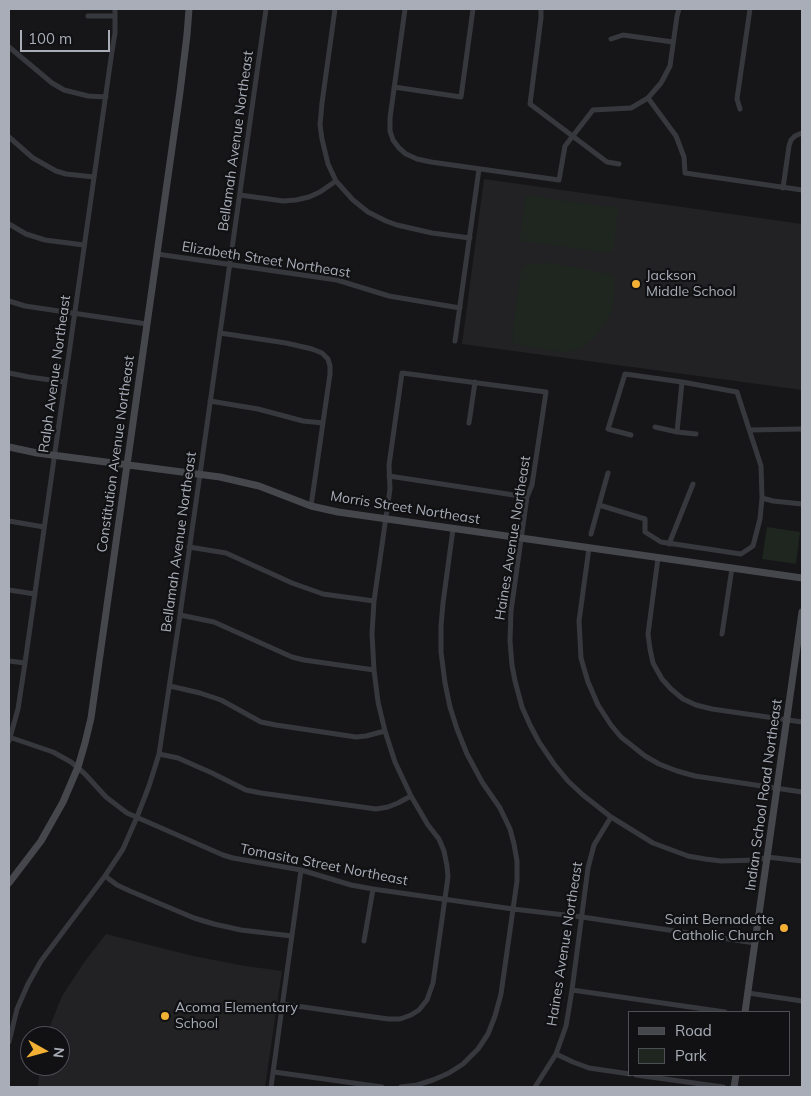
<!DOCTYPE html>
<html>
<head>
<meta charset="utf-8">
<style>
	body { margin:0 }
	#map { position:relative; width:811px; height:1096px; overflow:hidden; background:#161618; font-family:Mulish,sans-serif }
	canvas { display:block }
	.frame { position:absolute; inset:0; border:10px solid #a8adb8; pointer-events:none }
	.legend { position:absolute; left:628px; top:1011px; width:162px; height:65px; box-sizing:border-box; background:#111113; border:1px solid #4d4f55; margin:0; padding:6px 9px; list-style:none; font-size:15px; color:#a8adb8 }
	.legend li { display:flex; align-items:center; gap:10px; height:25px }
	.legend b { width:25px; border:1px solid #4d4f55 }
	.north { position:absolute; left:20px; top:1026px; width:50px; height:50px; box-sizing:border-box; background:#111113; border:1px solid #4d4f55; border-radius:50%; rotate:97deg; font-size:14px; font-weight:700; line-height:20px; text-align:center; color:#a8adb8 }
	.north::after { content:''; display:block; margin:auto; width:18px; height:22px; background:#f2b134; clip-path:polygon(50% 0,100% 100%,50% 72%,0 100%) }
	.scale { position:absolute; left:20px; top:30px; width:90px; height:22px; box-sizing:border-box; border:2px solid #a8adb8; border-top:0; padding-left:6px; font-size:15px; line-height:18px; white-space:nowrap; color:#a8adb8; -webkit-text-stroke:4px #111113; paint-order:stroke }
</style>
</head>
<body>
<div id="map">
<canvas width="811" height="1096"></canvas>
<div class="frame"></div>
<ul class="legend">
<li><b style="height:6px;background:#45474d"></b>Road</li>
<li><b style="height:14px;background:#1e261f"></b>Park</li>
</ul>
<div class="north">N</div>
<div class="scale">100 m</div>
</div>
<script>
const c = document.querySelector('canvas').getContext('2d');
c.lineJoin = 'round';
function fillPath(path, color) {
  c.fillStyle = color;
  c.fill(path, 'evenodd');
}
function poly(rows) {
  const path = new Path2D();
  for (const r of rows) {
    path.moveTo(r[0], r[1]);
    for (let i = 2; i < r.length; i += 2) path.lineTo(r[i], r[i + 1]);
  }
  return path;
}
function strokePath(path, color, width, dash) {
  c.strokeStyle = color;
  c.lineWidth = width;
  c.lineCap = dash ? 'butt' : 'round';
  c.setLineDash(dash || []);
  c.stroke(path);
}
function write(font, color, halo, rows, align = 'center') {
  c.font = font + ' Mulish,sans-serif';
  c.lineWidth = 4.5;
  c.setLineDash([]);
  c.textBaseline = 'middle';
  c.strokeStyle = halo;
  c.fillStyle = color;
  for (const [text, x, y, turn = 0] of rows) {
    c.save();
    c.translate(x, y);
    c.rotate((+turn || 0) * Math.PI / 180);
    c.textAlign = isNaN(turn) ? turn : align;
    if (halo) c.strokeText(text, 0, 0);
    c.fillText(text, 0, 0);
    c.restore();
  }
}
fillPath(poly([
	[484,179,802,224,802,390,462,344],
	[106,934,193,956,245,966,282,971,265,1087,38,1087,40,1066,60,1066,60,1036,46,1036,62,996,85,961]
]), '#222225');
fillPath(poly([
	[529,195,552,199,609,207,615,206,618,208,619,211,617,216,614,249,610,253,521,241,520,236,525,203,526,197],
	[549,263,574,267,614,275,614,298,611,312,607,320,599,331,592,340,582,347,570,352,561,352,513,344,512,338,519,283,522,268,527,265,532,264],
	[767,527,800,532,796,564,762,559]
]), '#1e261f');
strokePath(poly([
	[335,9,322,103,320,125,322,139,328,164,336,181,353,200,368,212,386,221,397,225,432,233,470,238],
	[405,9,390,118,390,131,393,140,399,148,406,154,417,159,431,162,559,180,565,146,593,110,631,108,648,98,661,83,670,66,677,16,679,9],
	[541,9,541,18,530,104,607,162,619,164],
	[88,16,115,16],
	[611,39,623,35,673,42],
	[9,47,52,83,64,90,88,96,106,97],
	[394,87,461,97,473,9],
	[648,98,676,136,684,157,685,173,802,190],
	[740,109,737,99,750,9],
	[9,137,33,158,56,171,66,174,94,177],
	[783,188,789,146,791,140,795,136,802,133],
	[240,195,283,201,296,200,309,197,320,192,336,181],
	[9,224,26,234,45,240,84,245],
	[157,254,337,280,389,296,460,308],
	[9,301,25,306,147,324],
	[220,333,286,343,312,349,322,353,328,359,330,366,330,374,311,506],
	[455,341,479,169],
	[9,373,29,377,65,382],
	[210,401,258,409,303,421,323,423],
	[469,423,475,382],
	[655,427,677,432,696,434],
	[750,430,802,429],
	[677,432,682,382],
	[631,435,608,429,625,374,682,382,737,392,761,466,762,498,773,501,802,504],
	[389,476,527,497],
	[599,505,608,473],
	[9,521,44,527],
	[591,534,599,505,645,519,645,532,661,542,741,554,753,546,760,519,762,498],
	[669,544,693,484],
	[189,547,226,553,292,583,323,594,374,601],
	[589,548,579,621,581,658,588,682,598,705,611,725,621,737,645,756,659,764,677,771,695,776,802,792],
	[658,558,648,634,650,649,653,663,662,679,671,689,683,699,696,705,712,709,802,722],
	[9,590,35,594],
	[180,615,214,622,292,657,304,660,374,670],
	[722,634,732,568],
	[9,661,25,663],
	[170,686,200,693,221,700,261,722,276,725,356,737,366,736,385,731],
	[9,737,53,752,71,762,84,773,106,797,127,813,223,855,233,858,301,870,351,885,373,889,513,909,582,917,755,943],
	[9,741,18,709,25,663,112,51,115,33,115,9],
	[159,754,178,758,212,773,246,790,261,793,376,809,388,807,398,803,411,796],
	[105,876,117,885,130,891,194,918,214,924,241,930,292,936],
	[364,941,373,889],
	[572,990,725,1012],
	[748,993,802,1001],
	[282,1004,388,1019,400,1019,411,1015,419,1010,427,1000,433,983,448,877,447,866,444,851,439,839,428,825,411,796,395,762,385,731,378,702,374,670,372,634,374,601,390,489,389,465,402,373,546,392,532,485,527,497,511,611,510,641,512,665,515,681,522,707,530,725,539,742,554,764,568,781,583,795,611,817,653,843,688,856,705,859,721,861,758,860,767,857,802,861],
	[9,1042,17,1009,28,984,41,961,105,876,123,849,137,817,149,786,159,754,180,615,266,9],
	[556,1054,573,1062,589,1068,630,1074],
	[274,1072,382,1087],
	[636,1075,723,1087],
	[271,1087,301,870],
	[401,1087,417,1085,433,1080,449,1073,463,1064,478,1049,488,1034,495,1016,501,994,517,881,517,861,514,844,510,829,500,808,482,782,467,754,457,729,450,707,445,683,441,652,441,626,443,603,453,529],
	[535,1087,556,1054,566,1026,572,990,588,868,594,845,611,817]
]), '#37383d', 5);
strokePath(poly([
	[9,447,37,453,220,477,259,486,311,506,338,512,802,578],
	[9,883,41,841,63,802,78,767,85,743,91,718,180,92,187,35,189,9],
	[745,1012,802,612],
	[734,1087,736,1075]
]), '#45474d', 7);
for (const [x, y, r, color] of [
	[636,284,5,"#f2b134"],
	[784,928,5,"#f2b134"],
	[165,1016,5,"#f2b134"]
]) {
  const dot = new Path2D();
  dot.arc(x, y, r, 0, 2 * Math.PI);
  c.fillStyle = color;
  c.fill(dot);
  strokePath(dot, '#111113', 2);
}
write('14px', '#a8adb8', '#111113', [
	["Bellamah Avenue Northeast",236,141,-82],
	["Elizabeth Street Northeast",266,260,9],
	["Ralph Avenue Northeast",55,374,-82],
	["Constitution Avenue Northeast",116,454,-82],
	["Morris Street Northeast",405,508,9],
	["Haines Avenue Northeast",513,538,-81],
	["Bellamah Avenue Northeast",179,542,-82],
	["Indian School Road Northeast",764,795,-82],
	["Tomasita Street Northeast",324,865,11],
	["Haines Avenue Northeast",565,944,-81]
]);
write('14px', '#a8adb8', '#111113', [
	["Jackson",646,276],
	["Middle School",646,292],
	["Saint Bernadette",774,920,"right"],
	["Catholic Church",774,936,"right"],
	["Acoma Elementary",175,1008],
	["School",175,1024]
], 'left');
</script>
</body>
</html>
